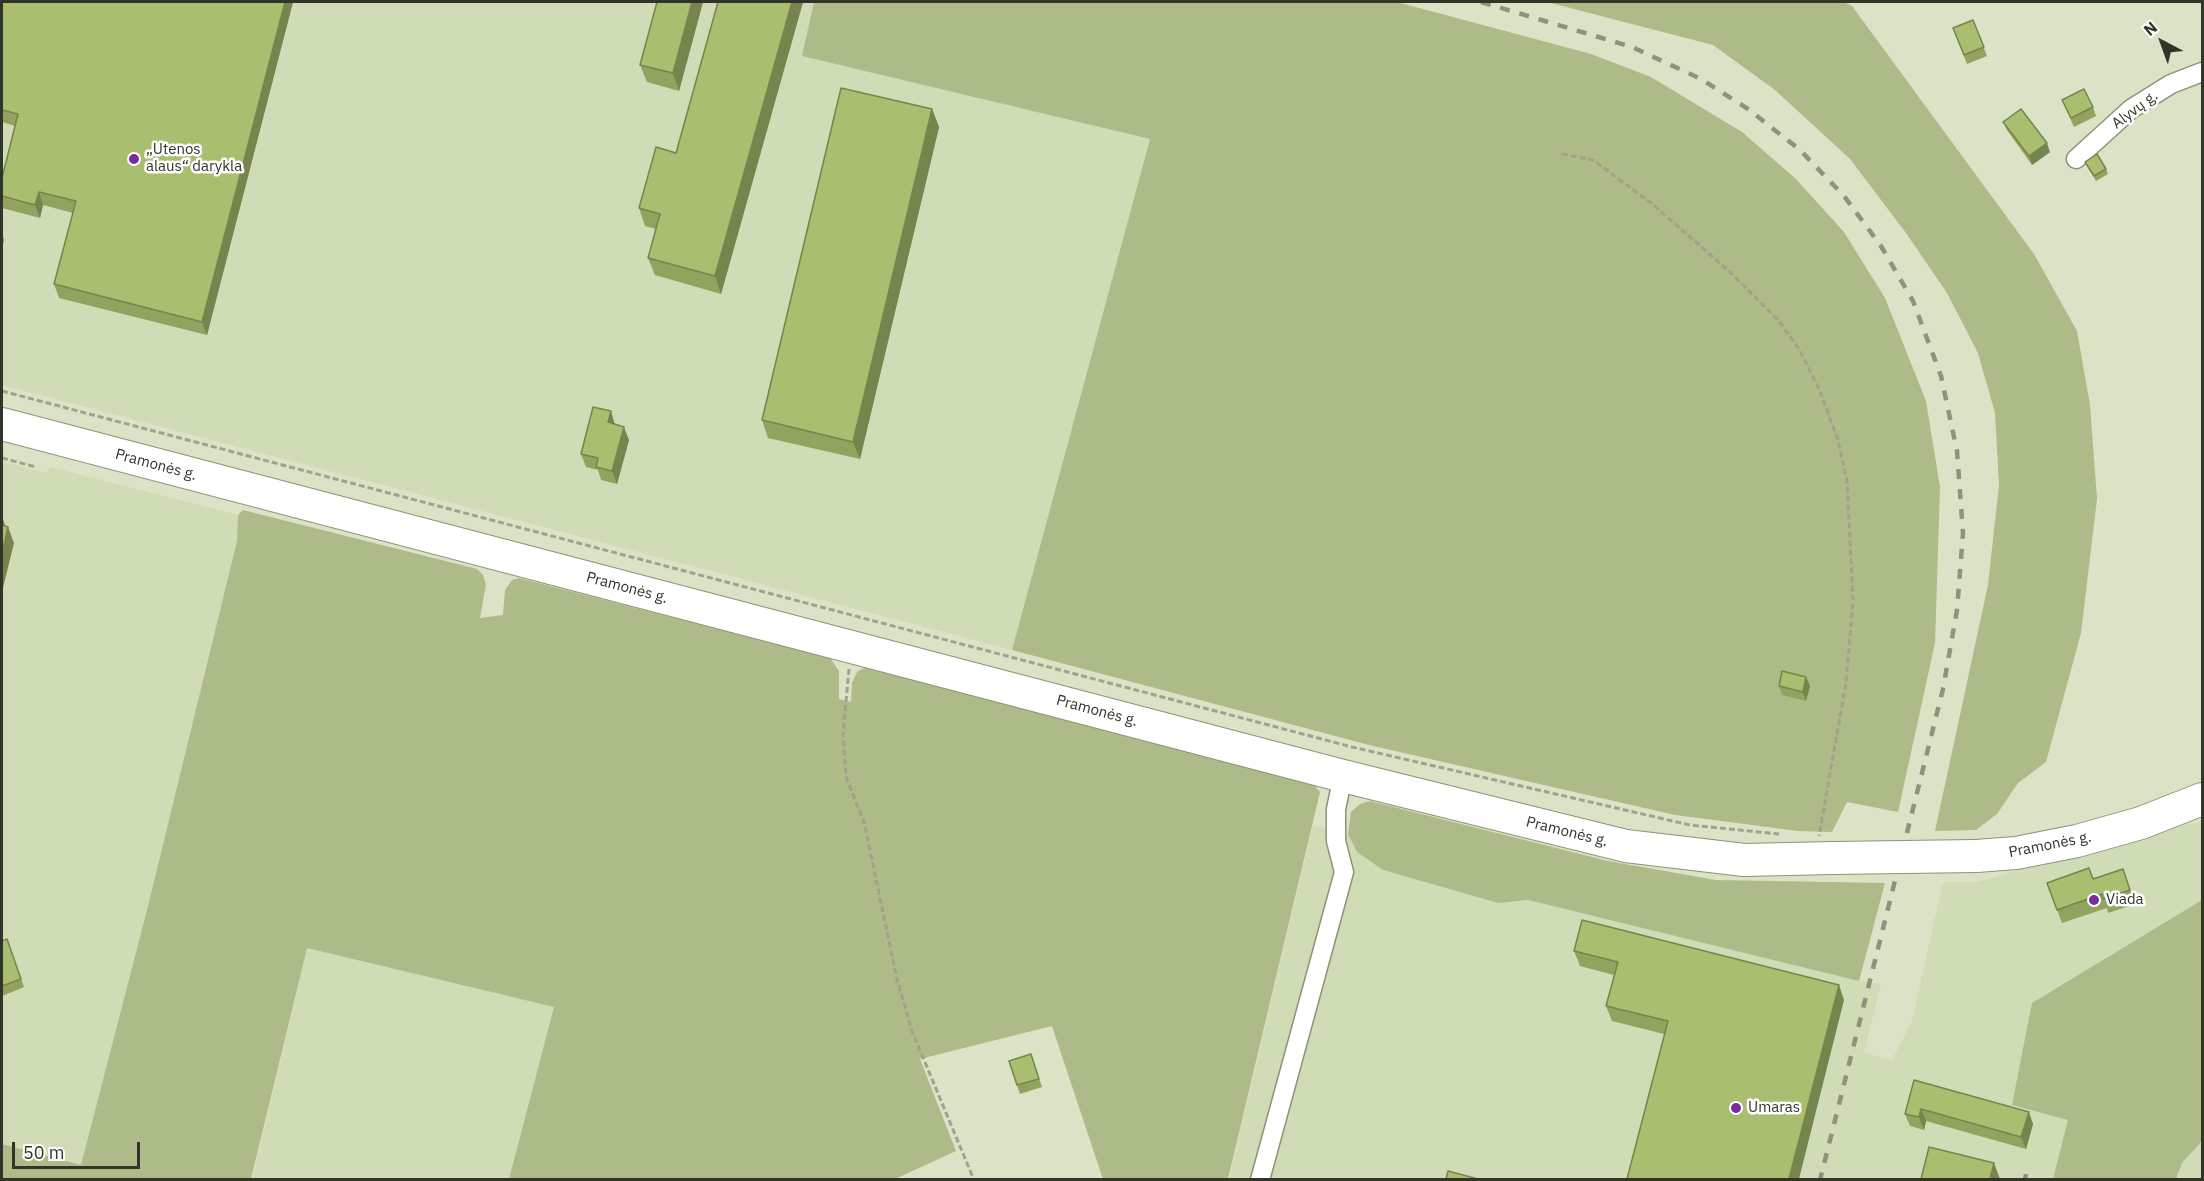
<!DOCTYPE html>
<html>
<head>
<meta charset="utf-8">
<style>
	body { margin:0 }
	#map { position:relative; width:2204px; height:1181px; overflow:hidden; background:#dae3c5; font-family:"IBM Plex Sans",sans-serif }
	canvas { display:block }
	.frame { position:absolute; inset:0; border:3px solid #313428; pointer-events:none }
	.north { position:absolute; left:2132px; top:12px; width:60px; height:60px; -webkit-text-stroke:4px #fff; paint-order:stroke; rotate:319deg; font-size:16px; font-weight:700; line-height:24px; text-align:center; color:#313428 }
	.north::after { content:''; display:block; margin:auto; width:21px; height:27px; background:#313428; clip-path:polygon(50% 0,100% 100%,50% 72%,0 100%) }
	.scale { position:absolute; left:12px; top:1142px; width:128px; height:27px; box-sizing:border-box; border:3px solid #313428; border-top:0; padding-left:8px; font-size:18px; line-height:21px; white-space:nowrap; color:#313428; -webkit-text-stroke:4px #fff; paint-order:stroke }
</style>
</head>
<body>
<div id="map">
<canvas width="2204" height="1181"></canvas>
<div class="frame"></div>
<div class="north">N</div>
<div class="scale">50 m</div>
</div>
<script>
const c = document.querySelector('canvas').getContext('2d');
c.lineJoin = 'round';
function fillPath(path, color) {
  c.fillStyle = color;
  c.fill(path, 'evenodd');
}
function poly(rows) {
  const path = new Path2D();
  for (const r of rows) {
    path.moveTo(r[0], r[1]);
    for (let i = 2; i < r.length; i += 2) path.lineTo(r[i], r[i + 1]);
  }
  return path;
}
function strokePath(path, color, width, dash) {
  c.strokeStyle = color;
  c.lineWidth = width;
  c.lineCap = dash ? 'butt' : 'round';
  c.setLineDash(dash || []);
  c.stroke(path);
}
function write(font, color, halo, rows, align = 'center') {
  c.font = font + ' "IBM Plex Sans",sans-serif';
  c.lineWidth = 5;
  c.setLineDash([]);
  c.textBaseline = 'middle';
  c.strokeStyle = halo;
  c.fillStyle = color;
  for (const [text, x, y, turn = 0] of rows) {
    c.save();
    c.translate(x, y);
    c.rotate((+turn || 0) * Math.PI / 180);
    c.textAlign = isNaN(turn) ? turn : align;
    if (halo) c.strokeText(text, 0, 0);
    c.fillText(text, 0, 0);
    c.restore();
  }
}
fillPath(poly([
	[2,2,814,2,803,56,1150,139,1012,650,2,385],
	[2,461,46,473,51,467,238,515,237,541,148,906,81,1166,2,1144],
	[2202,822,2202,900,2032,1003,2069,1120,2053,1179,1229,1180,1313,825,1348,834,1357,852,1383,870,1498,903,1528,900,1859,981,1881,984,1864,1053,1892,1060,1912,1021,1943,882,1977,882,2172,827],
	[307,948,554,1007,509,1179,252,1180],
	[2202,1141,2202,1179,2176,1180,2182,1163]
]), '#d0dcb6');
fillPath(poly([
	[814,2,1397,2,1591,54,1651,77,1742,132,1795,178,1844,232,1885,298,1926,401,1940,487,1935,643,1898,812,1847,802,1832,832,1798,831,1675,815,1369,745,1012,650,1150,139,802,56],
	[1547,2,1844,2,1852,6,2034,254,2077,331,2090,405,2097,499,2081,633,2046,762,2018,783,1997,814,1976,830,1935,831,1988,585,1999,485,1995,413,1978,353,1947,293,1906,233,1850,159,1775,90,1713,45],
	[243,510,477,569,483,575,486,584,480,618,503,615,505,590,512,580,519,578,830,658,839,671,839,699,851,702,852,683,857,672,864,668,1308,778,1320,792,1228,1179,1103,1179,1052,1026,920,1059,956,1151,895,1179,509,1179,554,1007,307,948,251,1179,2,1179,2,1144,81,1165,148,906,237,541,238,515],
	[1370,801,1608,861,1716,880,1885,883,1859,981,1528,900,1498,903,1383,870,1357,852,1348,834,1351,812,1360,804],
	[2202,900,2202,1141,2182,1163,2176,1179,2053,1179,2068,1120,2012,1105,2032,1003]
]), '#acbb88');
const street = poly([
	[2076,159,2131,109,2171,84,2202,72],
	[1260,1180,1344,872,1336,841,1336,809,1343,776]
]);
const highway = poly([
	[2,424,1343,776,1626,846,1744,860,1832,858],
	[1976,856,2016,853,2077,841,2141,823,2202,799]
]);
strokePath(street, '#8c9478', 21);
strokePath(highway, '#8c9478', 34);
strokePath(poly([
	[1562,154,1593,160,1650,202,1729,271,1779,321,1799,349,1819,389,1837,437,1847,480,1853,602,1846,683,1819,836],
	[2,391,1352,747,1690,825,1779,834],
	[2,458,36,467],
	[849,669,843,734,846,777,864,822,897,979,912,1031,974,1180]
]), '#9da48c', 3, [6, 3]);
strokePath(street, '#fff', 18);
strokePath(highway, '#fff', 32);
strokePath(poly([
	[1481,2,1632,47,1701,79,1748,109,1800,150,1844,196,1881,246,1913,301,1941,376,1957,451,1963,533,1957,610,1943,689,1820,1180],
	[2025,1180,2026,1174]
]), '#8d937d', 4.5, [10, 10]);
const highwayBridge = poly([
	[1832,858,1976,856]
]);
strokePath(highwayBridge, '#8c9478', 34, []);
strokePath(highwayBridge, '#fff', 32);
fillPath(poly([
	[2,2,293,2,207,335,59,298,54,284,73,213,43,205,40,218,2,208,2,178,15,126,2,122],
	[657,2,703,2,679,91,647,82,640,65],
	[718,2,803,2,721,294,655,275,648,258,656,229,645,226,639,208,676,153],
	[1973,20,1987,56,1967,64,1953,28],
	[2062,100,2093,107,2096,116,2074,127],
	[932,109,939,127,860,459,768,438,762,420],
	[2003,122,2050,152,2032,165,2007,130],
	[2085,162,2106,169,2108,174,2096,181],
	[615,424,629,440,617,484,601,480,598,470,586,467,581,454],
	[1779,686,1810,686,1806,701,1782,695],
	[2123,869,2135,904,2108,913,2107,908,2062,923,2047,883,2093,879],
	[7,939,24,987,2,996,2,941],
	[1574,951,1844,1000,1664,1034,1612,1021,1606,1006,1614,975,1580,966],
	[1034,1063,1042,1087,1020,1094,1017,1085],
	[1914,1080,2033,1124,2026,1149,1926,1121,1924,1130,1910,1126,1905,1114]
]), '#91a35f');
fillPath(poly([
	[285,2,293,2,207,335,202,322],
	[692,2,703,2,679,91,673,73],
	[792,2,803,2,721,294,715,276],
	[932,109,939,127,860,459,853,442],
	[2047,143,2050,152,2032,165,2029,156],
	[39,192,43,205,40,218,35,205],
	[2,234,4,240,2,248],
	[611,411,615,425,608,422],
	[624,427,629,440,617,484,612,471],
	[2,516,5,525,2,539],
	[8,527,14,543,2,592,2,553],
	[1806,677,1810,686,1806,701,1803,692],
	[1839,985,1844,1000,1799,1179,1789,1179],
	[1921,1109,1926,1121,1924,1130,1919,1117],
	[2029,1112,2033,1124,2026,1149,2021,1137],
	[1994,1163,2000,1179,1990,1179]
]), '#76854d');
const building = poly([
	[2,2,285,2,202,322,54,284,76,201,39,192,35,205,2,196,2,178,18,114,2,110,2,2],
	[657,2,692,2,673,73,640,65,657,2],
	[718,2,792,2,715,276,648,258,660,214,639,208,656,147,676,153,718,2],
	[1973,20,1984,47,1964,55,1953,28,1973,20],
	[841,88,932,109,853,442,762,420,841,88],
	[2084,89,2093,107,2071,118,2062,100,2084,89],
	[2021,109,2047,143,2029,156,2003,122,2021,109],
	[2097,154,2106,169,2094,176,2085,162,2097,154],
	[593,407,611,411,608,422,624,427,612,471,596,467,598,458,581,454,593,407],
	[2,525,8,527,2,553,2,525],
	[1782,671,1806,677,1803,692,1779,686,1782,671],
	[2089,868,2093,879,2123,869,2130,890,2103,899,2102,894,2057,910,2047,883,2089,868],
	[1582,920,1839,985,1789,1179,1627,1179,1668,1021,1606,1006,1618,962,1574,951,1582,920],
	[7,939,21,979,2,986,2,941,7,939],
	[1031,1054,1039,1079,1017,1085,1009,1061,1031,1054],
	[1914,1080,2029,1112,2021,1137,1921,1109,1919,1117,1905,1114,1914,1080],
	[1929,1147,1994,1163,1990,1179,1921,1179,1929,1147],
	[1448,1171,1478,1179,1446,1179,1448,1171]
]);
fillPath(building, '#a9be6e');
strokePath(building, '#76854d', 1.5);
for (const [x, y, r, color] of [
	[134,159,6,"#7c2b9c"],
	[2094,900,6,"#7c2b9c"],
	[1736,1108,6,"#7c2b9c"]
]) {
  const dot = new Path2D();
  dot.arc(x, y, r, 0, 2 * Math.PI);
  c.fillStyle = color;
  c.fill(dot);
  strokePath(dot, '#fff', 2);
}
write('15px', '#313428', '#fff', [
	["Alyvų g.",2135,110,-37],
	["Pramonės g.",156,465,15],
	["Pramonės g.",627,588,15],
	["Pramonės g.",1097,711,15],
	["Pramonės g.",1567,832,14],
	["Pramonės g.",2050,845,-11]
]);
write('15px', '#313428', '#fff', [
	["„Utenos",146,150],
	["alaus“ darykla",146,167],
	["Viada",2106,900],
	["Umaras",1748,1108]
], 'left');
</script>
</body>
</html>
